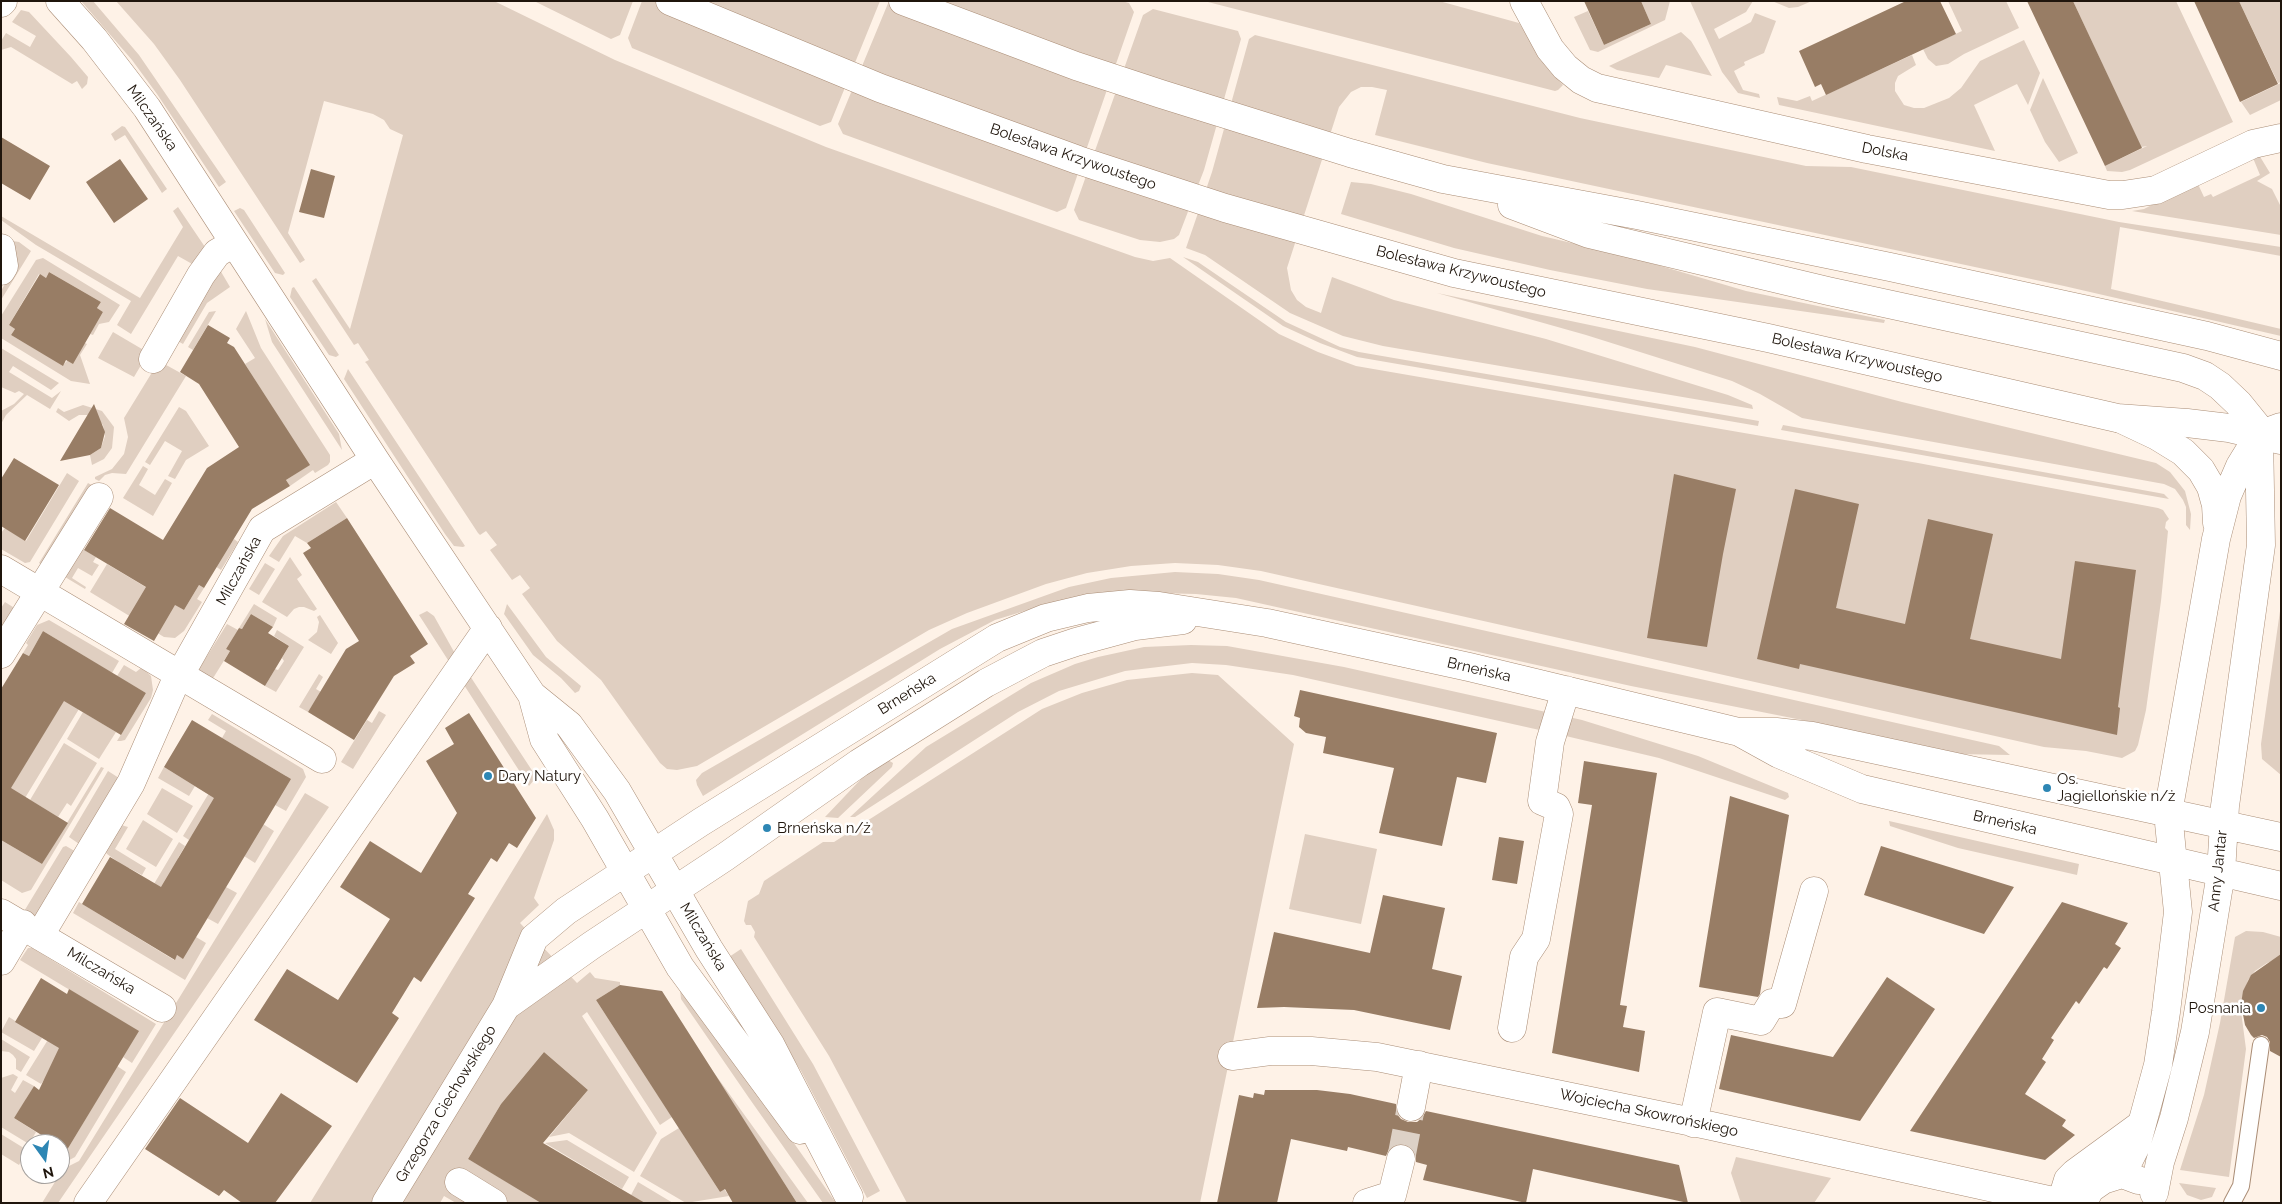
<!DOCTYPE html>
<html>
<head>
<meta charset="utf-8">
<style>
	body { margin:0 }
	#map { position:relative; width:2282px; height:1204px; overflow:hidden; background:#fef2e7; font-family:Raleway,sans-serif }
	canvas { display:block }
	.frame { position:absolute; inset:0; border:2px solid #1f150c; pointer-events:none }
	.north { position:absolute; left:20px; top:1134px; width:50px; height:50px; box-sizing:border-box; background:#fff; border:1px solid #a5a19e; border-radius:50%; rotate:166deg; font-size:14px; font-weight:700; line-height:20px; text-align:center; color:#1f150c }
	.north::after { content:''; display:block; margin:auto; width:18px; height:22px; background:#2d86b4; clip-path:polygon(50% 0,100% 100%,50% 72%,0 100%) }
</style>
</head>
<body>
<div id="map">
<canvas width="2282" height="1204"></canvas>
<div class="frame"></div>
<div class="north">N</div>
</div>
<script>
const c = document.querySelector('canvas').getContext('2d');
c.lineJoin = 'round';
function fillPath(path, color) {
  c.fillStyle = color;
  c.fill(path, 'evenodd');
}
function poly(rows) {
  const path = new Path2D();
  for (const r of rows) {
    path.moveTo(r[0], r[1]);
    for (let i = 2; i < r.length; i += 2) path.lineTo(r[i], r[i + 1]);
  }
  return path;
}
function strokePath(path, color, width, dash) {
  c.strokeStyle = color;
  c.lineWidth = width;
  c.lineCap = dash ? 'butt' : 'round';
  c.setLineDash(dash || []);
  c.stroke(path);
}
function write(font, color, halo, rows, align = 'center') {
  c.font = font + ' Raleway,sans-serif';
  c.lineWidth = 5;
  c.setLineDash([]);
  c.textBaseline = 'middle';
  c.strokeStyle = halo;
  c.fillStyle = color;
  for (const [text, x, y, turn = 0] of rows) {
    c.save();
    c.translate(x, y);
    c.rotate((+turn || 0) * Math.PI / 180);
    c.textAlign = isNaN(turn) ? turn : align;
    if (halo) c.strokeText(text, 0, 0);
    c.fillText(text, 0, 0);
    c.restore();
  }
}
fillPath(poly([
	[81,1,93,1,139,55,226,182,219,187,157,94,132,60],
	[116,1,494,1,615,60,826,147,1135,257,1153,261,1170,258,1279,334,1318,352,1356,366,1918,463,2158,508,2163,510,2169,519,2166,522,2165,528,2168,531,2161,601,2146,710,2138,745,2135,751,2122,758,2086,751,2044,747,1261,571,1218,565,1175,563,1131,566,1087,573,1046,584,967,613,929,630,697,766,677,770,667,769,660,763,601,680,557,641,522,594,530,588,520,575,512,580,490,550,497,545,486,531,480,535,478,533,367,364,365,362,369,360,358,343,354,345,312,281,316,278,350,329,403,135,390,129,384,120,373,114,324,101,288,233,305,260,300,263,180,80,154,44],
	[534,1,633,1,620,35,611,39],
	[642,1,880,1,831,122,820,126,632,48,628,38],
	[889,1,1122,1,1129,3,1134,12,1066,208,1057,212,843,134,838,124],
	[1204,1,1439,1,1519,23,1550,71,1563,85,1558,90,1555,91],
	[1641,1,1670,1,1665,20,1598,52,1590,50,1574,17,1588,11,1604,45,1651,24],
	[1690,1,1753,1,1746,12,1714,29,1719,39,1751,22,1755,13,1776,21,1764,53,1744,62,1745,65,1734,71,1743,90,1759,94,1760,98,1738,93,1722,72],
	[1772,1,1812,1,1798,7,1789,8],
	[1948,1,2006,1,2019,28,1964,54,1948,64,1936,66,1928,59,1923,49,1962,31],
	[2073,1,2176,1,2233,122,2130,170,2122,172,2107,171,2105,166,2147,146,2141,147],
	[2239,1,2281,1,2281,82,2278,83],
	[1153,9,1238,31,1241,39,1204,170,1179,235,1174,239,1160,242,1140,240,1079,220,1074,210,1143,15],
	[21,10,29,12,71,57,88,77,87,84,82,89,77,81,72,84,11,47,1,50,1,41,6,33,30,47,36,36,12,22],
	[1681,32,1691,41,1712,76,1666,65,1659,78,1617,70,1609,66],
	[1255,35,1580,118,1806,166,1851,167,2119,222,2281,247,2281,256,2120,227,2111,289,2281,329,2281,336,2064,286,1487,163,1375,135,1387,90,1372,87,1361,87,1351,92,1339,107,1287,268,1291,290,1297,300,1306,307,1321,313,1332,277,1394,300,1546,339,1728,395,1752,405,1753,409,1383,346,1343,336,1290,313,1205,255,1186,248,1212,172,1249,39],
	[2024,40,2040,73,2028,105,2017,84,1974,105,1995,151,1779,105,1777,97,1797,101,1810,96,1812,101,1912,55,1916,65,1898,76,1895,83,1895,91,1904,105,1914,108,1924,108,1949,98,1961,88,1980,61],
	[2043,78,2078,153,2059,162,2045,142,2030,110],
	[2281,83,2281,100,2250,115,2241,102],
	[122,126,125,127,167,189,162,193,125,135,115,141,111,134],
	[2259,155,2270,173,2257,181,2272,189,2281,207,2281,235,2132,211,2144,209,2197,182,2204,197,2211,194,2213,197,2260,175,2253,158],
	[1351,182,1371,184,1411,194,1542,236,1627,256,1746,291,1885,320,1884,323,1647,289,1550,270,1454,248,1341,214],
	[178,207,205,247,194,265,178,256,131,334,117,325,131,301,36,245,1,220,1,216,140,298,183,227,173,211],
	[240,208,244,210,285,273,283,275,275,273,234,211],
	[13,241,19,242,31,251,1,300,1,291,17,262],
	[1183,257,1198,262,1286,322,1340,347,1359,352,1759,421,1758,426,1357,357,1320,343,1283,326],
	[43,258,120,305,109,322,99,324,93,335,90,334,103,312,97,308,101,302,49,272,46,278,39,274,9,325,15,329,11,335,63,365,85,343,87,344,80,355,90,384,71,381,1,338,1,316,36,260],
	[220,270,230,287,207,303,183,344,176,340],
	[294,287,339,355,336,357,329,355,290,297,292,288],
	[1437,293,1695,347,1902,402,2156,463,2170,472,2185,491,2191,514,2190,530,2186,525,2186,507,2183,500,2175,489,2164,484,1802,418,1760,394,1732,381,1586,335],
	[216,311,193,350,188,347,209,312],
	[246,311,261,348,330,455,330,462,328,465,315,473,313,470,290,486,286,480,309,465,245,364,255,358,236,329],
	[265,319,339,434,342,450,272,342],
	[113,332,147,352,147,355,134,377,98,358],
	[1,348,59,383,51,390,13,366,9,372,52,398,61,391,50,409,27,395,6,415,1,424,1,411,14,404,24,394,19,391,15,393,1,387],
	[159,361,186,376,126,474,112,473,105,475,99,481,95,479,95,477,112,469,124,454,128,437,124,418],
	[348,369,465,546,463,547,454,546,445,534,344,379],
	[83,405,102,411,114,427,112,448,104,459,92,465,90,455,101,448,105,436,103,425,96,418,88,415,79,415,69,421,56,412,58,408,64,412],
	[179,407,186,411,209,446,186,460,175,479,168,476,182,451,165,441,150,465,145,462],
	[1783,425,2159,493,2164,494,2169,499,1781,430],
	[143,466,148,469,139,485,155,495,165,479,172,483,153,516,123,498],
	[67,473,79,481,30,562,25,563,1,549,1,533,5,528,26,541],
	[88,483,95,487,44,566,39,563],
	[336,502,347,518,307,543,295,536,279,562,269,556,283,536],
	[234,539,238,542,221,570,212,564],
	[81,548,96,557,93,562,99,565,92,576,78,568,72,578,86,587,85,589,65,577],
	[290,557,302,575,297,579,317,609,314,611,304,607,299,607,294,609,287,617,262,602],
	[265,563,275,569,259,595,249,589],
	[107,564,184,610,199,585,204,588,197,599,202,602,184,631,175,638,164,637,90,592],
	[1175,572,1218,574,1259,580,1999,746,2010,755,1956,754,1807,721,1631,686,1236,598,1196,594,1155,593,1054,602,995,620,940,649,703,796,697,785,696,780,702,773,952,629,1069,587,1111,578],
	[5,602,16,609,1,634,1,608],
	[254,604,277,618,273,627,251,614,242,629,239,628],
	[507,604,546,657,581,686,579,691,575,693,561,678,533,655,504,614],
	[2281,604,2281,775,2262,759,2261,744],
	[427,611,434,616,453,650,533,772,534,780,529,786,419,615],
	[320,615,338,643,331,654,308,640,317,632,319,622,317,617],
	[49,620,119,661,112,673,43,631,29,656,23,653,28,645,26,643,37,625],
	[227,624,238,630,226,649,230,651,210,683,199,669],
	[277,630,304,647,276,692,265,686,275,669,278,670,284,661,282,658,289,646,274,636],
	[1191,645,1227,646,1344,667,1582,720,1698,756,1788,793,1789,797,1785,800,1659,758,1553,733,1293,675,1226,665,1192,663,1125,671,1059,691,1018,712,855,817,850,817,926,747,1031,683,1075,664,1098,657,1144,647],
	[124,665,136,672,141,668,146,671,151,676,153,690,151,698,125,740,121,741,117,741,146,693,117,676],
	[1192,673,1218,675,1294,744,1200,1203,907,1203,829,1056,754,937,755,932,751,925,746,925,744,921,748,901,759,894,764,881,823,842,834,842,1042,709,1082,693,1127,680],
	[319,674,323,677,316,689,321,692,308,712,299,707],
	[67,695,82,704,22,803,7,794],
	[379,711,386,715,353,769,341,762,367,720,372,723],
	[83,712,116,732,99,759,67,739],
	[212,714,303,769,306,777,286,811,275,805,286,776,222,738,226,731,208,720],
	[64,743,97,763,71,806,67,803,58,817,30,800],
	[888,760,893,763,892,767,838,818,825,817,863,777],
	[101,767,104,768,31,890,22,893,1,880,1,840,42,864],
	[164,767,195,786,189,796,158,778],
	[108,771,119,778,82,846,69,837],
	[215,783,226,790,189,840,183,836],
	[162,788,193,806,177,833,147,814],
	[305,793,329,807,58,1203,42,1203,63,1169,79,1161],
	[547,814,554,830,554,840,534,898,539,905,520,923,577,983,590,972,595,978,620,982,620,985,596,1000,672,1117,660,1125,587,1012,582,1016,657,1133,634,1172,569,1133,549,1137,588,1090,544,1052,501,1104,468,1159,543,1203,510,1203,459,1172,473,1203,456,1203,444,1196,440,1203,310,1203],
	[143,820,173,839,156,867,126,849],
	[1889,821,2079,864,2077,875,1958,848,1890,826],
	[263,824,274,831,255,863,244,856],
	[121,825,128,827,115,849,146,868,142,875,129,868,126,873,121,864,107,854,105,851],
	[1305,834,1377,849,1361,924,1289,909],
	[179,842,185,846,178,858,183,862,159,891,148,894],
	[66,846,78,853,36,918,23,913,63,847],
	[226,887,237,893,218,924,207,918],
	[79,902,174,960,177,955,182,958,196,937,206,943,185,980,73,913],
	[2246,931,2263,932,2281,937,2281,958,2267,963,2255,971,2248,980,2242,998,2241,1011,2246,1049,2229,1177,2180,1170,2204,1095,2220,1023,2235,937],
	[28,948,32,948,156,1024,132,1063,123,1057,138,1031,20,960],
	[741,949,813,1064,880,1191,867,1198,801,1071,729,957],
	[684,986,758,1092,836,1203,823,1203,749,1098,681,999,680,990],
	[9,1017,42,1038,34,1051,1,1032],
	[54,1030,73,1042,41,1084,26,1075],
	[1,1039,30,1057,21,1072,16,1069,16,1059,13,1055,9,1052,1,1051],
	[707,1063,808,1203,797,1203],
	[117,1066,126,1072,75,1157,62,1164,60,1146,67,1150],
	[13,1074,18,1077,11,1090,15,1093,23,1080,34,1086,26,1099,31,1102,22,1106,14,1118,36,1132,29,1144,1,1127,1,1078],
	[679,1128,720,1192,724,1189,729,1196,686,1203,640,1176,661,1139],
	[1,1134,27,1150,19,1165,1,1154],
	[567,1140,629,1177,622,1189,545,1143],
	[1736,1157,1831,1178,1814,1203,1741,1203,1731,1173],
	[638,1182,673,1203,644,1203,631,1195],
	[2179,1183,2216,1188,2212,1197,2201,1200,2187,1195]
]), '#e0cfc1');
fillPath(poly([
	[1584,1,1641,1,1651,24,1604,45],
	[1906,1,1940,1,1956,34,1826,95,1821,84,1815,87,1799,51],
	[2027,1,2073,1,2142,148,2105,166],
	[2194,1,2239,1,2278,84,2240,102],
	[1,137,50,166,30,200,1,183],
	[120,159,148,199,114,223,86,182],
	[311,169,335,176,324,218,299,212],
	[49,272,101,302,97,308,103,312,73,364,66,360,63,366,11,335,15,329,9,325,40,274,46,278],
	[208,325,230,338,227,343,234,347,310,465,286,480,290,486,252,509,204,588,199,585,184,610,175,605,154,641,124,624,146,587,84,550,110,508,163,540,207,468,239,447,199,384,180,372],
	[94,404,105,432,101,448,90,455,60,461],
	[14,458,59,485,25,541,1,526,1,479],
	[1674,474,1736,489,1723,554,1707,647,1647,638],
	[1795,489,1859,504,1836,608,1905,624,1928,519,1993,534,1970,639,2061,659,2075,561,2136,570,2118,707,2120,708,2117,735,1800,664,1799,669,1757,659],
	[347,518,428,644,410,656,415,663,394,676,354,740,308,712,346,649,359,641,303,553,311,548,307,543],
	[251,614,273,627,268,633,289,646,265,686,224,661,230,651,226,649,239,628,242,629],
	[43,631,146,693,121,735,64,701,11,788,68,823,42,864,1,840,1,689,23,653,29,656],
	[1300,690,1497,733,1486,783,1457,777,1442,846,1379,833,1394,768,1323,753,1326,737,1306,733,1299,727,1300,718,1294,716],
	[469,713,536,818,517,848,509,843,497,862,491,858,468,894,475,898,421,982,414,977,392,1013,399,1018,357,1083,254,1020,287,969,338,1000,390,919,340,887,370,841,421,873,457,813,426,761,454,744,445,728],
	[192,720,291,779,183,959,177,955,175,960,82,904,110,857,161,887,214,798,164,767],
	[1584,761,1657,773,1620,1005,1627,1006,1623,1027,1645,1031,1639,1072,1552,1053,1592,805,1578,803],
	[1730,796,1789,815,1760,994,1758,997,1699,987],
	[1499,837,1524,841,1517,884,1492,880],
	[1881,846,2014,887,1984,934,1864,895],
	[1383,895,1445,908,1432,969,1462,976,1450,1030,1354,1010,1284,1007,1257,1008,1274,932,1370,953],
	[2062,902,2128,923,2115,944,2121,948,2107,969,2104,967,2079,1004,2076,1001,2051,1038,2054,1040,2042,1059,2046,1062,2025,1094,2066,1120,2062,1126,2075,1135,2045,1160,1910,1131],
	[2281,954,2281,1057,2270,1051,2270,1042,2267,1037,2262,1035,2254,1038,2251,1035,2245,1025,2241,1004,2243,991,2251,975],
	[1887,977,1935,1009,1860,1121,1719,1089,1731,1035,1833,1057],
	[41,978,67,994,69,989,139,1031,67,1150,60,1146,60,1144,56,1144,14,1118,34,1086,39,1090,59,1048,15,1022],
	[620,985,662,991,797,1203,733,1203,725,1189,720,1192,596,1000],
	[544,1052,588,1090,543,1143,645,1203,541,1203,468,1159,501,1104],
	[1265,1090,1317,1090,1350,1094,1396,1104,1396,1113,1401,1119,1408,1122,1417,1122,1422,1118,1426,1111,1679,1165,1688,1203,1533,1169,1526,1203,1423,1180,1427,1165,1416,1162,1416,1155,1412,1148,1405,1144,1396,1144,1389,1149,1386,1156,1348,1147,1347,1151,1291,1139,1277,1203,1217,1203,1239,1095,1253,1098,1254,1093,1264,1095],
	[281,1093,332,1126,275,1203,242,1203,224,1190,219,1196,145,1149,180,1098,248,1143]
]), '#987d65');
strokePath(poly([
	[1401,1159,1411,1107]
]), '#ddd1c6', 28, [28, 14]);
const lane = poly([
	[2232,1203,2241,1186,2261,1045]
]);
const street = poly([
	[60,1,94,39,147,108,375,460,532,695,569,725,617,791,709,949,770,1044,849,1197],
	[1524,1,1550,49,1565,67,1581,80,1597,88,1867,149,2109,195,2123,195,2156,190,2253,144,2281,138],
	[1,3,3,1],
	[1,248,4,266,1,271],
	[153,359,201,275,217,253,234,243],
	[2121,419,2157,436,2183,452,2201,470,2211,487,2216,505,2217,523],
	[1,569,322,759],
	[1,654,99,497],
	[532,695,544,739,595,819,680,967,800,1130],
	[1741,733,1779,754,1862,789,2281,886],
	[1,913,162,1008],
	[40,935,131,783,173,687,262,529,375,460],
	[1,961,23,924],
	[506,1006,592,945,725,857,859,763,986,683,1043,653,1076,642,1135,626,1183,620],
	[1512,1028,1524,957,1536,939,1559,814,1556,807,1542,801,1550,742,1566,690],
	[1232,1056,1270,1051,1311,1051,1377,1057,1707,1125,2062,1203],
	[1411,1107,1419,1065],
	[1693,1123,1717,1012,1761,1021,1772,1003,1782,1004,1814,891],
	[2122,1174,2136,1146,2142,1124,2158,1065,2166,1012,2178,912,2168,813,2216,539,2227,496,2240,466,2259,435,2281,427],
	[459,1182,493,1203],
	[2154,1193,2160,1162,2174,1118,2195,1032,2221,873,2225,806,2261,545,2259,435],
	[88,1203,488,628],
	[386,1203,506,1006,534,938,566,911,701,822,997,638,1046,618,1088,608,1130,604,1159,606,1267,623,1469,667,1739,732,1776,732,1812,736,2281,837],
	[1367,1203,1392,1195,1401,1159],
	[2061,1203,2068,1180,2075,1173,2142,1124],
	[2083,1203,2090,1189,2103,1180,2122,1174,2138,1180]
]);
const secondary = poly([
	[670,1,880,88,1078,160,1225,208,1454,273,1768,338,2117,418,2187,423,2229,428,2281,440],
	[903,1,1076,66,1161,94,1350,153,1443,179,1637,215,1890,267,2207,336,2281,356],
	[1512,205,1589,234,1828,291,2183,368,2205,376,2220,386,2239,404,2256,425,2259,435]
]);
strokePath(lane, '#aa8d76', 18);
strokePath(street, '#aa8d76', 29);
strokePath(secondary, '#aa8d76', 29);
strokePath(lane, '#fff', 16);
strokePath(street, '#fff', 28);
strokePath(secondary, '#fff', 28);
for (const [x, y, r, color] of [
	[488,776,5,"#2d86b4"],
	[2047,788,5,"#2d86b4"],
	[767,828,5,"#2d86b4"],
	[2261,1008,5,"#2d86b4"]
]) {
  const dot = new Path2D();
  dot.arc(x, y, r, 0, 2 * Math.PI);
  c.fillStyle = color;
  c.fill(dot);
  strokePath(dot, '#fff', 2);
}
write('15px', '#1f150c', '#fff', [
	["Milczańska",152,118,55],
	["Dolska",1885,152,11],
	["Bolesława Krzywoustego",1073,157,19],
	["Bolesława Krzywoustego",1461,272,14],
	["Bolesława Krzywoustego",1857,358,13],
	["Milczańska",239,571,-61],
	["Brneńska",1479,670,13],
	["Brneńska",907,694,-32],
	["Brneńska",2005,823,13],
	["Anny Jantar",2218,871,-84],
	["Milczańska",703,937,59],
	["Milczańska",101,971,31],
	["Grzegorza Ciechowskiego",446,1104,-59],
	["Wojciecha Skowrońskiego",1649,1113,12]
]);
write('15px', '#1f150c', '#fff', [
	["Dary Natury",498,776],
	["Os.",2057,779],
	["Jagiellońskie n/ż",2057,796],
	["Brneńska n/ż",777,828],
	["Posnania",2251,1008,"right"]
], 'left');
</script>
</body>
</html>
